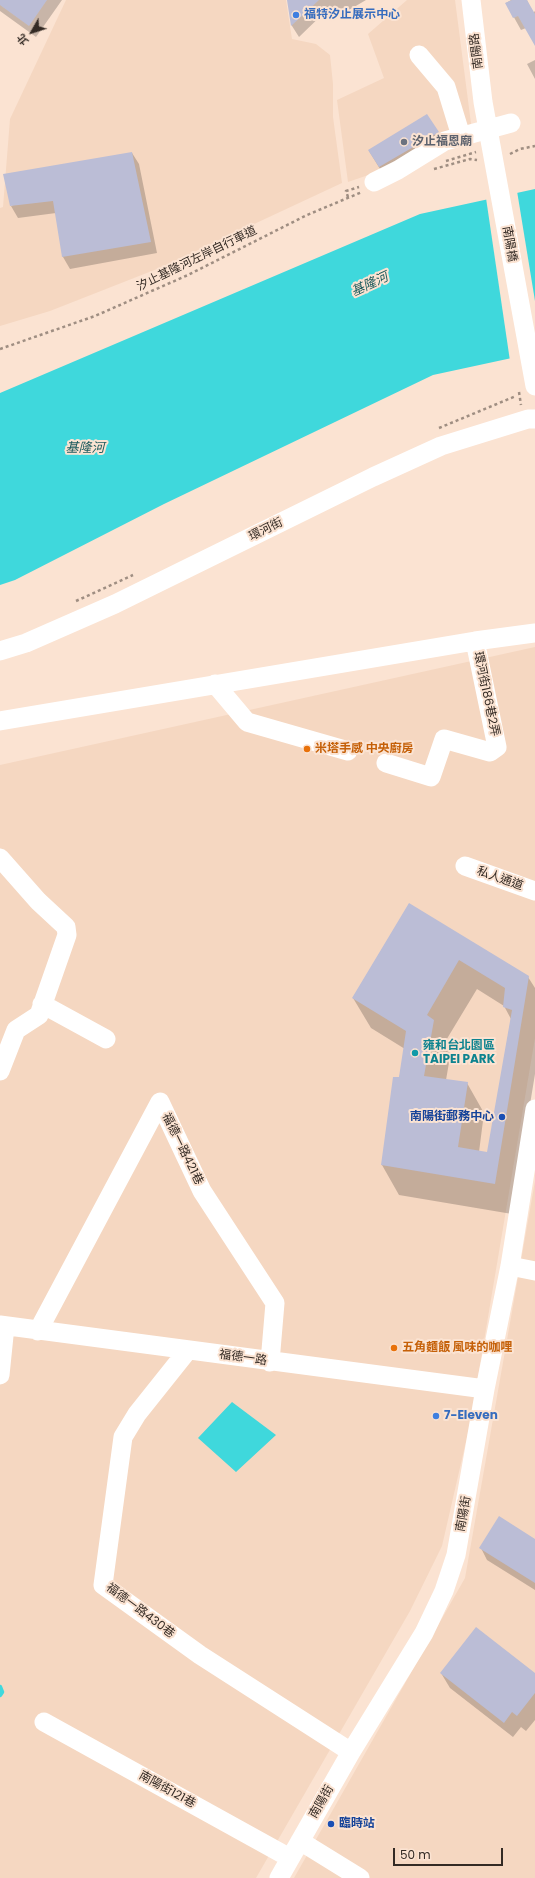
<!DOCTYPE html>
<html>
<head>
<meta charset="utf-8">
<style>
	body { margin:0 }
	#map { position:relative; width:535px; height:1878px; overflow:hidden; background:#fbe3d2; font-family:Poppins,"Noto Sans TC",sans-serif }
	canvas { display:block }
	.north { position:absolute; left:12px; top:12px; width:40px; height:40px; -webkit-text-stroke:3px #fbe3d2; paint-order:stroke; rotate:231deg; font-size:11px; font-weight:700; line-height:16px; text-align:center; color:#332a24 }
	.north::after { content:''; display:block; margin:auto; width:14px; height:18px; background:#332a24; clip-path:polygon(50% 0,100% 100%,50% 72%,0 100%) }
	.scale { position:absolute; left:393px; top:1848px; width:110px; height:18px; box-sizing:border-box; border:2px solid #332a24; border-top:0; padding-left:5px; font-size:12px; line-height:14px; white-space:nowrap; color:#332a24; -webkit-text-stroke:3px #fbe3d2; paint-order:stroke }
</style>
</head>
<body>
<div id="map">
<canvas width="535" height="1878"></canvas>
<div class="north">北</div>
<div class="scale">50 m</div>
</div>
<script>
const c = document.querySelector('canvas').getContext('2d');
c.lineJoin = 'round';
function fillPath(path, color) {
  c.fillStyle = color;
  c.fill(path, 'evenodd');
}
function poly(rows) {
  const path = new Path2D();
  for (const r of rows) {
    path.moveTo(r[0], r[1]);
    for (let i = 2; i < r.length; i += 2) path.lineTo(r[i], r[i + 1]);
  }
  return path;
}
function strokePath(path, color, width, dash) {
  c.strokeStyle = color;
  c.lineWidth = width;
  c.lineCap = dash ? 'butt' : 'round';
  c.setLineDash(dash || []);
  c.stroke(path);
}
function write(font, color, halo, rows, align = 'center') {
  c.font = font + ' Poppins,"Noto Sans TC",sans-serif';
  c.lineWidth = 4;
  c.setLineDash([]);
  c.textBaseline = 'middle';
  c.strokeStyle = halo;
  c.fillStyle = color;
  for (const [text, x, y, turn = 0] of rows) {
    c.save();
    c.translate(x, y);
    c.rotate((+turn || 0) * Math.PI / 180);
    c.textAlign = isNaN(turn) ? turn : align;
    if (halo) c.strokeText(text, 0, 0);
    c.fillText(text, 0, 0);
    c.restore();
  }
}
fillPath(poly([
	[66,0,286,0,292,39,316,44,330,55,333,84,333,117,342,183,162,267,50,311,0,326,0,208,3,207,10,119],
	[407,0,455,0,473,139,348,182,337,100,384,78,368,34],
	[535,647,535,1038,470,1424,442,1546,410,1611,256,1878,0,1878,0,765],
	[535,1181,535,1878,294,1878,465,1578]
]), '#f5d7c1');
fillPath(poly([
	[535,189,535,353,433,375,164,504,15,580,0,585,0,393,420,214],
	[232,1402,276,1435,236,1472,198,1438]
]), '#3fd8dc');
fillPath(poly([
	[517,191,535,301,535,355,510,361,486,198]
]), '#fbe3d2');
fillPath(poly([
	[0,0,62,0,36,37,0,11],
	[289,0,366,0,349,10,329,8,299,37,292,26],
	[511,0,527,0,533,13,535,11,535,44,526,28,521,30,506,3],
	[535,60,535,79,527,64],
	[438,132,447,148,388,182,369,151],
	[132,153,139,164,157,253,70,269,63,257,56,213,18,218,11,206],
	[410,905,528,977,535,988,535,1074,512,1214,399,1195,382,1165,405,1049,371,1028,353,998],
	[477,989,504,1006,511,1019,488,1153,479,1152,484,1113,467,1083,446,1080,451,1051,445,1042],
	[535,1540,535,1590,487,1560,481,1548],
	[441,1673,535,1674,535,1720,526,1731,521,1727,513,1737,450,1688]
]), '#0003');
strokePath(poly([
	[0,1687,2,1692,0,1695]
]), '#3fd8dc', 4.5);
fillPath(poly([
	[0,0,47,0,29,26,0,5],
	[287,0,319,0,291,26],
	[512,0,527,0,535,14,535,46,518,16,513,18,505,3],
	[427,114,439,132,379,167,368,150],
	[132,152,151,242,62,257,53,201,10,206,3,174],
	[409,903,529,976,495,1184,381,1165,393,1077,399,1077,406,1031,352,998],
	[459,960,505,988,503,1007,512,1010,487,1152,458,1147,468,1082,424,1076,434,1020,427,1015],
	[499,1516,535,1539,535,1583,479,1548],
	[476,1627,535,1673,535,1693,517,1716,512,1712,504,1723,440,1673]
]), '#bbbdd6');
strokePath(poly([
	[510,154,520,149,535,146],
	[446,161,476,152],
	[434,169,470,159,477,160],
	[348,197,346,191,359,187],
	[0,349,95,316,188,275,307,215,362,192],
	[519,392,521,405],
	[439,428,516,396],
	[76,601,133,575]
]), '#9f8e82', 2.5, [3, 3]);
strokePath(poly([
	[471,0,483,102,535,386],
	[419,55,446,87,461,136],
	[374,182,398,170,445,141,511,123],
	[0,651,26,643,115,604,373,477,441,446,528,419,535,419],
	[215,684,247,722,348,751],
	[0,721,475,641,535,633],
	[386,763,431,777,444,739,490,752,497,747,475,641],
	[0,858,38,901,66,927,67,935,39,1015,16,1030,0,1071],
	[465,866,535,891],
	[42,1004,106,1039],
	[510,1266,535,1271],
	[0,1325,485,1389],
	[38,1331,160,1102,202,1191,275,1303,270,1362],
	[188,1350,137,1414,123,1437,103,1585,200,1655,351,1752],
	[0,1375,5,1326],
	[44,1722,290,1858],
	[300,1841,360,1878],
	[279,1878,351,1752,424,1633,444,1591,456,1555,485,1389,510,1266,535,1109]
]), '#fff', 19);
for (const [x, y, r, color] of [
	[296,15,4,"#3f7fe0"],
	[404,142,4,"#6b7280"],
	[307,749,4,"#e8710a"],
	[415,1053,4,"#0f9aa8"],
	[502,1117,4,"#1a4fb4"],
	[394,1348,4,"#e8710a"],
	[436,1416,4,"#3f7fe0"],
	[331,1824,4,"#1a4fb4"]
]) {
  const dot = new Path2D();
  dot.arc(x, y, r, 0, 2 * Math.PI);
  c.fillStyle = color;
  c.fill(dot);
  strokePath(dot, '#fbe3d2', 1.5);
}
write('bold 12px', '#366cbe', '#fbe3d2', [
	["福特汐止展示中心",304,15],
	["7-Eleven",444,1416]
], 'left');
write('12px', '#332a24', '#fbe3d2', [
	["南陽路",477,51,-97],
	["南陽橋",509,244,80],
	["汐止基隆河左岸自行車道",197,259,-26],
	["環河街",266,530,-26],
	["環河街186巷2弄",486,694,78],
	["私人通道",500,879,19],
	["福德一路421巷",182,1149,64],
	["福德一路",243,1358,8],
	["南陽街",464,1514,-80],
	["福德一路430巷",140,1611,37],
	["南陽街121巷",167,1790,29],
	["南陽街",322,1802,-60]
]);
write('bold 12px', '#5b616d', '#fbe3d2', [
	["汐止福恩廟",412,142]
], 'left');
write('bold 12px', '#c56008', '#fbe3d2', [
	["米塔手感 中央廚房",315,749],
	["五角麵飯 風味的咖哩",402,1348]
], 'left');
write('bold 12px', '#0d838f', '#fbe3d2', [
	["雍和台北園區",423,1046],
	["TAIPEI PARK",423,1060]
], 'left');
write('bold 12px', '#164399', '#fbe3d2', [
	["南陽街郵務中心",494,1117],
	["臨時站",339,1824,"left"]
], 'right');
write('italic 13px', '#1d5b5d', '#fbe3d2', [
	["基隆河",370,285,-25],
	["基隆河",85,449]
]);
</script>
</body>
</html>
